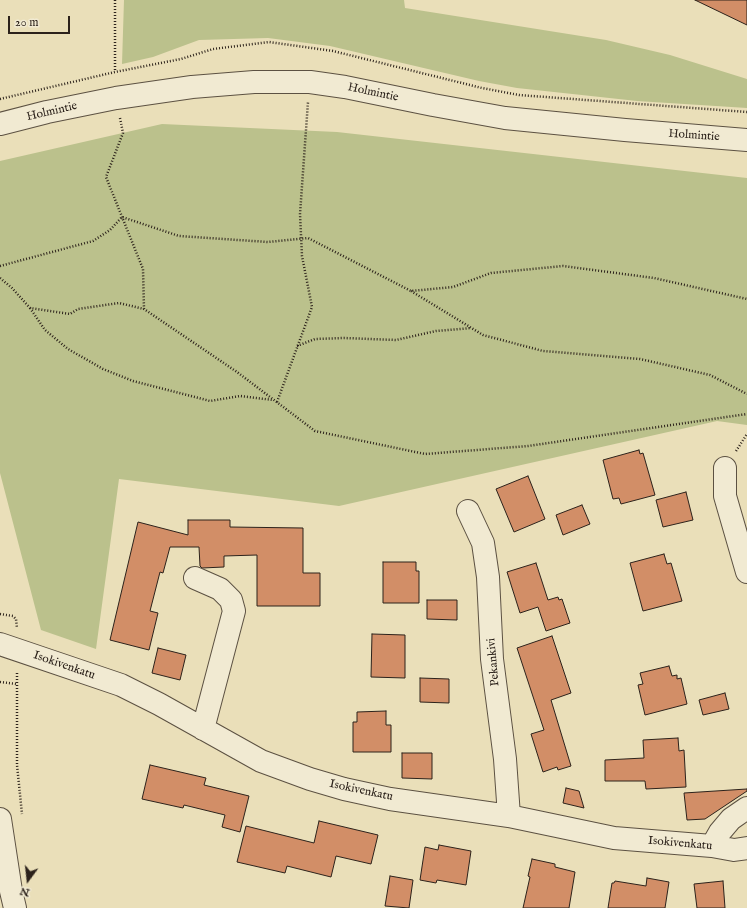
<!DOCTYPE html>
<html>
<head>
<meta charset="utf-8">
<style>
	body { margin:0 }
	#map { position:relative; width:747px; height:908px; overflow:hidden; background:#eadfb9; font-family:"IM FELL English",serif }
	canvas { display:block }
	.north { position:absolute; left:8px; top:860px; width:40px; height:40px; -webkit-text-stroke:3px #f1ead2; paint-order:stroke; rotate:195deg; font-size:11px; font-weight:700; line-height:16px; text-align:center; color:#2c221b }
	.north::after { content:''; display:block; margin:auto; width:14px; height:18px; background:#2c221b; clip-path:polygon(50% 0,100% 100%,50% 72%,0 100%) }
	.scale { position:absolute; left:8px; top:16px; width:62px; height:18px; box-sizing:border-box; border:2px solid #2c221b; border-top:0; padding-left:5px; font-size:12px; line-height:14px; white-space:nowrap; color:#2c221b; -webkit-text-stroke:3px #f1ead2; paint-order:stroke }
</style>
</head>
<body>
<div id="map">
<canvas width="747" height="908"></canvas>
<div class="north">N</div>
<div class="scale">20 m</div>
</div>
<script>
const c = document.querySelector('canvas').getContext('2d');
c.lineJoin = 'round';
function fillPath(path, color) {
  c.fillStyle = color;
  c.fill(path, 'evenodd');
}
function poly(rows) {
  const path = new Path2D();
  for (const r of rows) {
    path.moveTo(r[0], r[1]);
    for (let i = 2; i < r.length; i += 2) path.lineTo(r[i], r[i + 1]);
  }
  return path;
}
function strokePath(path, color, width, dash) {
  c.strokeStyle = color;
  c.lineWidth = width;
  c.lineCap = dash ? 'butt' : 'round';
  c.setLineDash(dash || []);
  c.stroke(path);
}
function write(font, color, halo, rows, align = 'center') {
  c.font = font + ' "IM FELL English",serif';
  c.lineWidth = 3;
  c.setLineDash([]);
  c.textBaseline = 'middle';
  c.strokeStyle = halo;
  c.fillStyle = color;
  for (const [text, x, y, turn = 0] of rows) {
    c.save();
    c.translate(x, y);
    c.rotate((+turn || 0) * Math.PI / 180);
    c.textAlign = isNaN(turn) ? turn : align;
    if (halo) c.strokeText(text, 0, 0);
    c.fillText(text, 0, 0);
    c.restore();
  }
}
fillPath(poly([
	[124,0,404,0,405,8,606,40,670,55,747,79,747,108,637,101,517,88,479,81,330,46,268,38,199,40,153,57,122,64],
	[162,124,337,132,747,178,747,425,717,421,339,506,119,479,96,649,41,630,0,473,0,161]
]), '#bbc18c');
const building = poly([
	[695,0,747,0,747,25,695,0],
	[639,450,640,454,643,453,655,495,621,504,619,498,613,499,603,460,639,450],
	[528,476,545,519,514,532,496,489,528,476],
	[686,492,693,520,663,527,656,500,686,492],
	[582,505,590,524,563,535,556,515,582,505],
	[188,520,230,520,230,527,303,528,303,573,320,573,320,606,257,606,257,555,224,556,224,567,202,568,200,566,199,547,170,547,163,573,160,572,150,611,158,613,149,650,110,640,138,522,188,535,188,520],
	[664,554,667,564,671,563,682,601,643,611,630,563,664,554],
	[383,562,416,562,416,571,419,571,419,603,383,603,383,562],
	[536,563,548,600,558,597,559,600,562,599,570,623,546,631,538,607,520,613,507,572,536,563],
	[427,600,457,600,457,620,427,619,427,600],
	[372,634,405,635,405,678,371,677,372,634],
	[552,636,571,693,551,700,571,766,558,770,557,767,543,772,531,734,544,730,517,648,552,636],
	[158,648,186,655,180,680,152,673,158,648],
	[669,666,672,676,677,675,677,679,681,678,687,704,645,715,638,685,643,684,640,673,669,666],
	[420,678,449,679,449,703,420,702,420,678],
	[725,693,729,709,703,715,699,700,725,693],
	[386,711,386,725,391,725,391,752,353,752,353,722,357,722,357,712,386,711],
	[678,738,679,751,684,750,686,787,646,789,645,781,605,781,605,760,644,758,643,740,678,738],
	[402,753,432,753,432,779,402,778,402,753],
	[150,765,206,778,204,785,249,796,240,832,222,827,225,815,184,805,183,808,142,799,150,765],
	[566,788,579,791,584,808,563,803,566,788],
	[747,789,747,791,705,819,687,820,684,793,747,789],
	[319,821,378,835,371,864,336,856,331,877,287,866,285,873,237,862,246,826,314,843,319,821],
	[439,845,471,851,466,885,437,880,436,883,420,880,425,847,438,850,439,845],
	[532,859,555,864,555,867,575,872,569,908,523,908,530,877,528,876,532,859],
	[390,876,413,880,409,908,385,906,390,876],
	[647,878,669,882,665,908,608,908,612,883,614,883,615,881,646,886,647,878],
	[723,881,725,908,697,908,694,884,723,881]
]);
fillPath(building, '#d28e67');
strokePath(building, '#2c221b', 1);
const minor = poly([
	[725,468,725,496,747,572],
	[468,511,483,543,488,577,492,659,505,759,509,816],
	[195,578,220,589,231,600,234,611,203,729],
	[0,644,121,685,159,704,261,761,310,779,344,789,390,799,509,816,614,838,712,846,734,850,747,848],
	[0,819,11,891,15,908],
	[712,846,720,832,731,819,747,808]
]);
const tertiary = poly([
	[0,124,47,112,116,98,192,87,254,82,310,82,345,87,433,105,505,118,625,130,747,140]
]);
strokePath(minor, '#5c5142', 24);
strokePath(tertiary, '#5c5142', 24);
strokePath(poly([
	[115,0,115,71],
	[0,99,115,72,181,59,213,49,269,42,333,51,482,88,519,95,747,112],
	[120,118,123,133,106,177,143,269,144,309,237,372,315,431,425,454,528,446,747,414],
	[0,266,93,241,110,230,122,217,179,236,268,242,308,238,411,291,453,287,491,273,563,266,654,278,747,299],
	[0,278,12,288,30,308,70,314,78,309,119,303,144,309],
	[411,291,483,335,543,351,640,359,710,375,747,394],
	[30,308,45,330,68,349,103,369,133,381,210,401,240,396,273,400],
	[297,346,315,339,344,338,396,340,436,331,471,328],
	[277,402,312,307,302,256,300,214,308,102],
	[736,451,747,434],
	[0,614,13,616,16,619,17,628],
	[17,673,17,684],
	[0,682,17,684,17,765,22,814]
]), '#2c221b', 2.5, [1, 2]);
strokePath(minor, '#f1ead2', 22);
strokePath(tertiary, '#f1ead2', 22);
write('12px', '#2c221b', '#f1ead2', [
	["Holmintie",373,93,12],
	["Holmintie",52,112,-13],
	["Holmintie",694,136,4],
	["Pekankivi",494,662,-95],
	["Isokivenkatu",64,666,19],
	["Isokivenkatu",361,791,12],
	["Isokivenkatu",680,844,5]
]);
</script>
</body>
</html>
